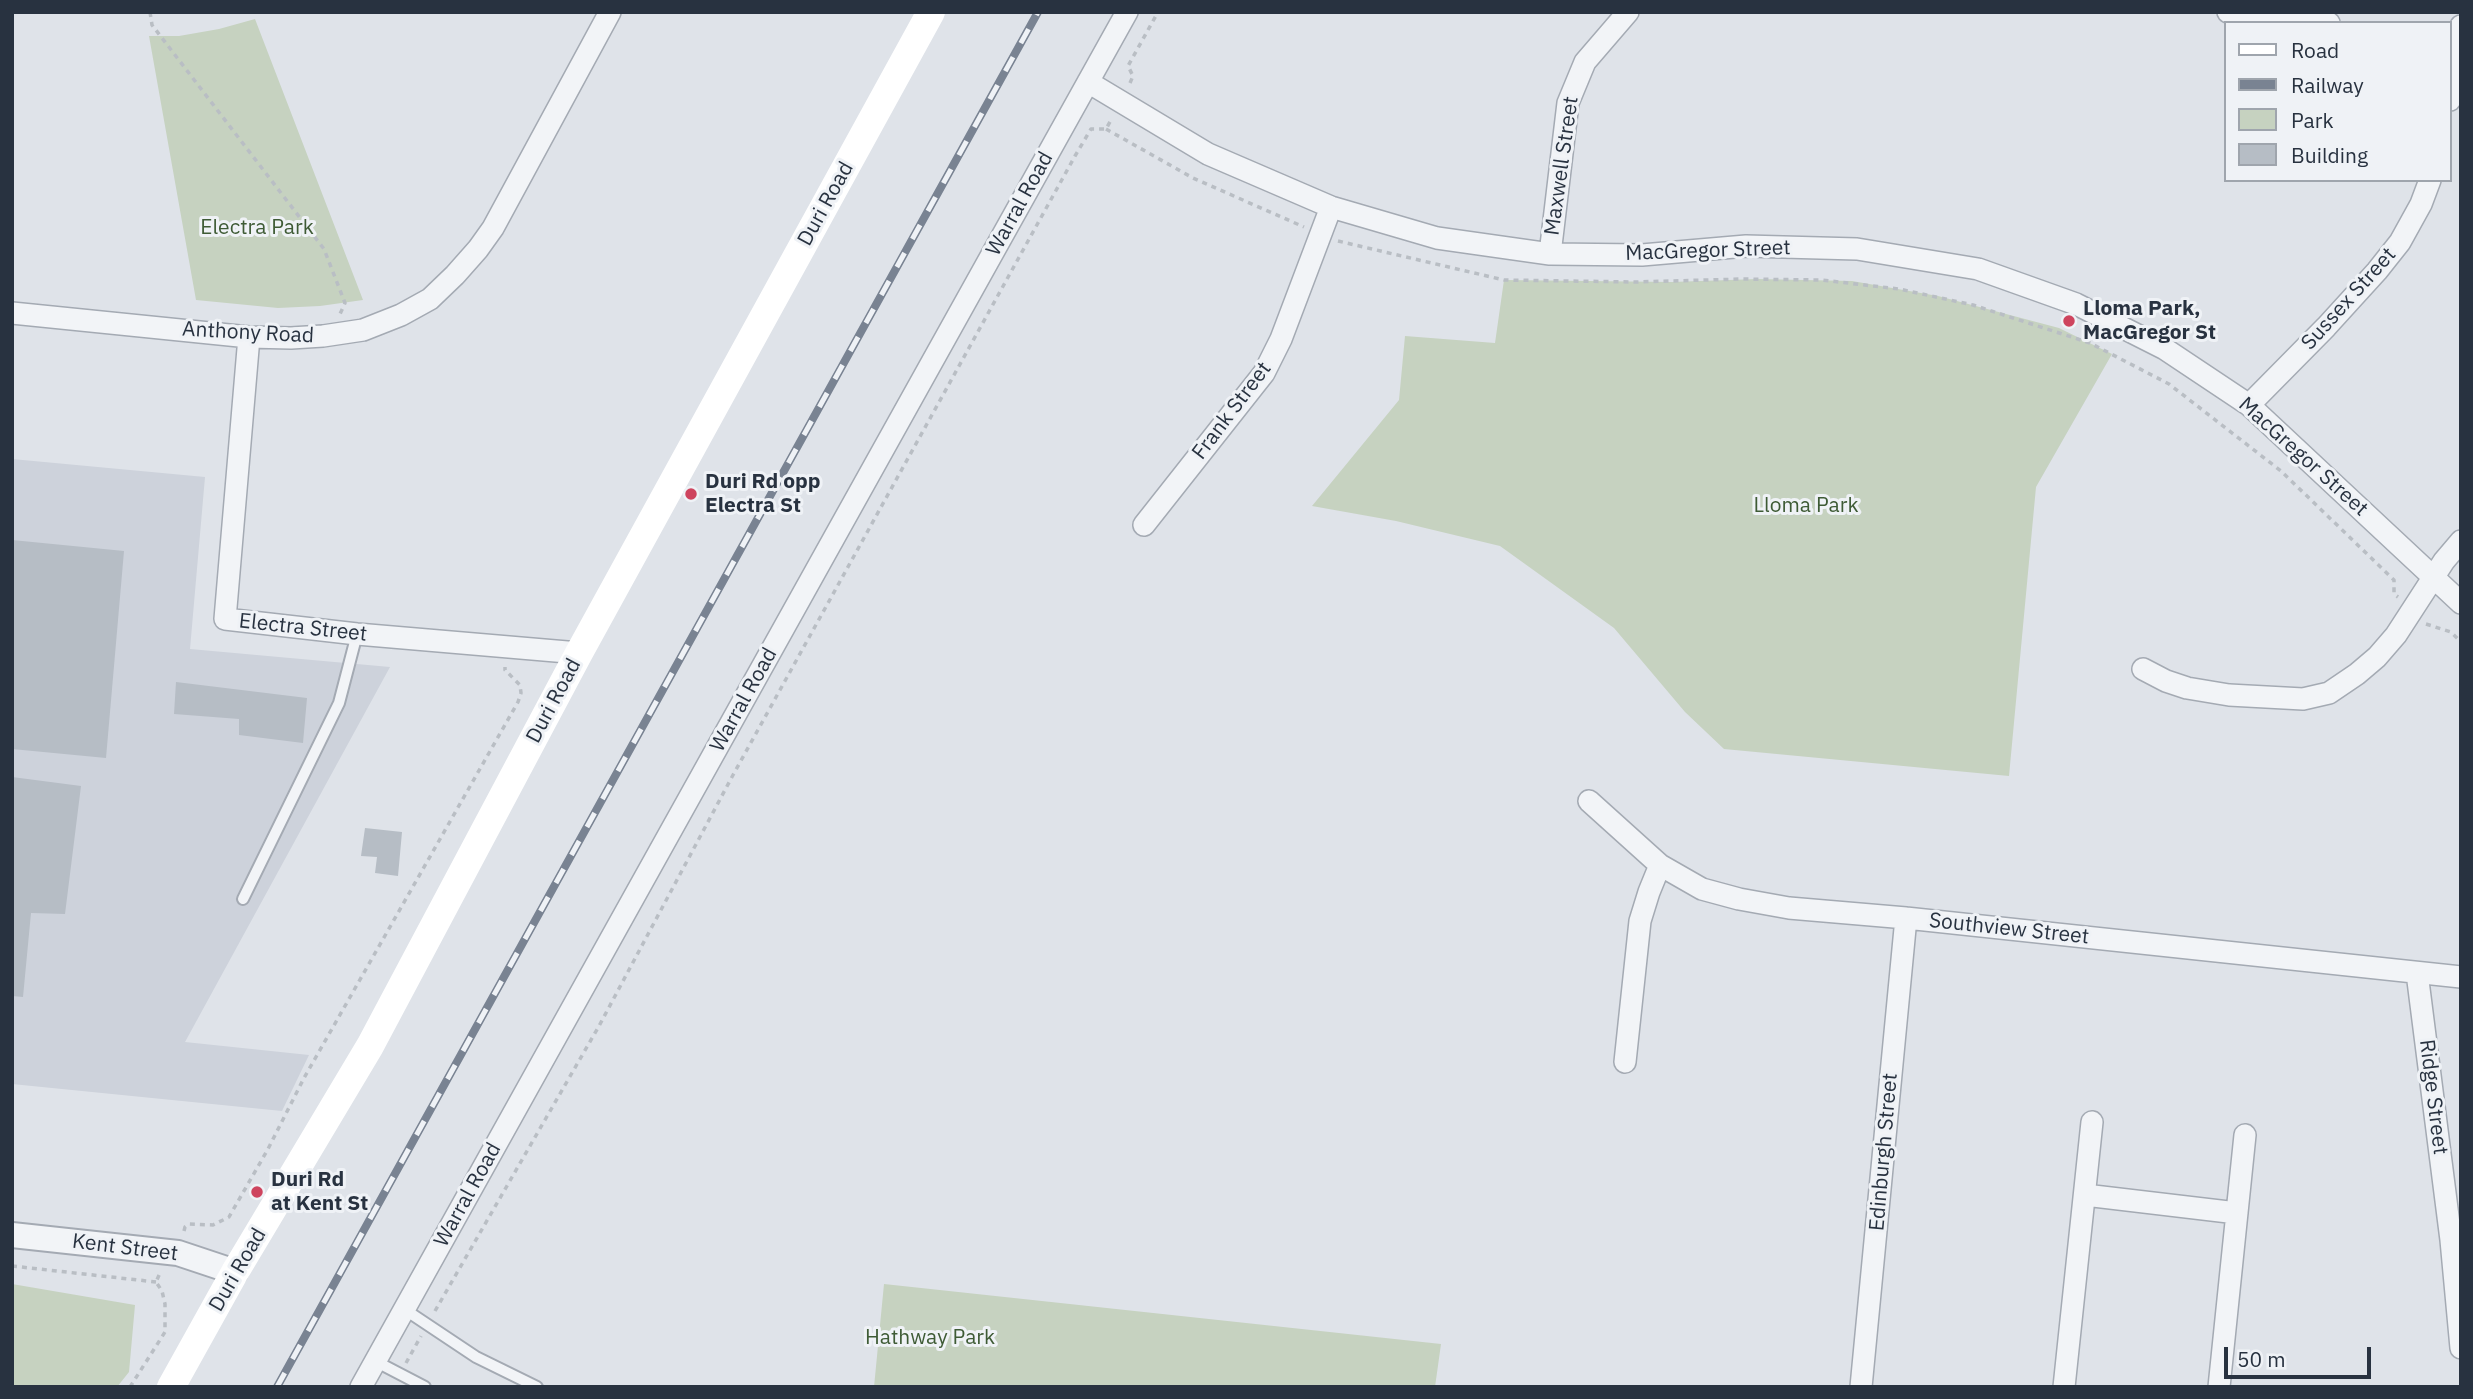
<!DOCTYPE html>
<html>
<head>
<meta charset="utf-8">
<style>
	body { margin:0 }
	#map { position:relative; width:2473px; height:1399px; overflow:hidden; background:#dfe3e9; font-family:"IBM Plex Sans",sans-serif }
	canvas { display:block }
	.frame { position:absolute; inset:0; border:14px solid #283240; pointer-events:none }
	.legend { position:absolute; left:2224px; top:21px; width:228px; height:161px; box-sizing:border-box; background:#eff2f6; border:2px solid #9fa5ad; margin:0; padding:9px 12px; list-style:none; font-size:21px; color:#283240 }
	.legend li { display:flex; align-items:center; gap:14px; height:35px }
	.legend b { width:35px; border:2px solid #9fa5ad }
	.scale { position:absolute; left:2224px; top:1347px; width:147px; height:32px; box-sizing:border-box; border:4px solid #283240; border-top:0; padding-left:9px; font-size:21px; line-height:24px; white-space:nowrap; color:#283240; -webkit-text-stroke:5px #eff2f6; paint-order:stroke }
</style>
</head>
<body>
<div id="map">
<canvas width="2473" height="1399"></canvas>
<div class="frame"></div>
<ul class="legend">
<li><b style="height:9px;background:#fff"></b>Road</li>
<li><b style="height:9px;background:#798392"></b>Railway</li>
<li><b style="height:19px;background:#c6d2c0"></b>Park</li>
<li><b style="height:19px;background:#b6bdc5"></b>Building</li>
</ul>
<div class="scale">50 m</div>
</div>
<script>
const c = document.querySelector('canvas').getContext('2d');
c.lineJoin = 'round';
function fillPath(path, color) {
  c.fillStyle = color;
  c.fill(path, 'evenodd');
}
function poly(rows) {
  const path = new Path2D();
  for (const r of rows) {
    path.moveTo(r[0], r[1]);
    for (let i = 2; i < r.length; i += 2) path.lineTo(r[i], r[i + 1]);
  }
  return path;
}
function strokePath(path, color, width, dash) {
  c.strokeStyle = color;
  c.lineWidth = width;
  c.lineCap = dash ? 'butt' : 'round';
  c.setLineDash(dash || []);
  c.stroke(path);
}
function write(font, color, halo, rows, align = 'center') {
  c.font = font + ' "IBM Plex Sans",sans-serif';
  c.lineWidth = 6;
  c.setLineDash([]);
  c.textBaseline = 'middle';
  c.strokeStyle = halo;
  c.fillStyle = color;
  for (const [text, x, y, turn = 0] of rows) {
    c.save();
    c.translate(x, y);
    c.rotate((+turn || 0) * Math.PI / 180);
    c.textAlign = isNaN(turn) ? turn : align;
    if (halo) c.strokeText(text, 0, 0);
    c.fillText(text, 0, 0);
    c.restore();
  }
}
fillPath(poly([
	[12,459,205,477,190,649,390,667,185,1042,309,1055,282,1111,12,1084]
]), '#cdd2db');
fillPath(poly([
	[255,19,363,300,320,306,278,308,196,300,149,36,179,36,219,29],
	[1757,279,1852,281,1938,296,2059,328,2112,354,2036,487,2009,776,1724,749,1685,712,1614,628,1500,546,1396,521,1312,506,1399,400,1405,336,1495,343,1504,280,1672,282],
	[12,1284,135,1305,129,1372,117,1387,12,1387],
	[884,1284,1441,1344,1435,1387,874,1387]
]), '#c6d2c0');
fillPath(poly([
	[12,540,124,551,106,758,12,749],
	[176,682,307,698,303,743,239,735,239,719,174,714],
	[12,777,81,786,65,914,31,913,23,997,12,996],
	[365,828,402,832,398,876,375,873,377,857,361,856]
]), '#b6bdc5');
const service = poly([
	[243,899,339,703,357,634],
	[404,1309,476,1357,537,1387],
	[375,1361,425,1387]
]);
const minor = poly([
	[2228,12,2329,23],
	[1088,82,1208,154,1331,207,1437,238,1550,254,1642,255,1746,246,1857,249,1978,269,2076,304,2165,349,2249,405,2461,603],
	[2450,100,2461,26],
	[1550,254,1568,103,1585,62,1628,12],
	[12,313,249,337,291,338,323,336,363,330,401,315,430,299,455,275,478,249,493,228,610,12],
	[249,337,225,619,357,634,579,653],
	[2249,405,2326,327,2377,271,2400,242,2421,204,2430,180],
	[1144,525,1264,373,1281,339,1331,207],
	[2143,669,2166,681,2187,688,2229,695,2303,699,2329,693,2357,674,2377,657,2396,635,2444,561,2461,541],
	[1589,801,1660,865,1702,889,1739,899,1789,908,1906,918,2461,977],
	[2417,973,2451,1240,2461,1348],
	[1625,1062,1640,921,1649,892,1660,865],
	[2085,1195,2237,1213],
	[361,1387,1127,12],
	[1861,1387,1906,918],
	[2064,1387,2092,1122],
	[2219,1387,2245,1135]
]);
const tertiary = poly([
	[12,1235,178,1253,235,1272]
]);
strokePath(service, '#a4aab3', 14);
strokePath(minor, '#a4aab3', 24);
strokePath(tertiary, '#a4aab3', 28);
strokePath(poly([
	[150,12,152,25,324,249,345,303,340,314],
	[1130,83,1133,76,1128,66,1158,12],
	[1106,129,1193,178,1304,227],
	[1338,241,1504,280,1635,282,1742,279,1822,280,1899,289,1973,305,2090,343,2169,384,2281,471,2394,580,2394,594,2398,597],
	[2426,624,2451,632,2461,642],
	[184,1231,185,1227,189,1224,213,1225,229,1217,268,1149,304,1078,518,702,521,693,520,685,505,670,505,667],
	[12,1266,156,1282],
	[435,1311,599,1026,733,775,1075,156,1091,129,1106,129,1111,120],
	[406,1363,421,1336],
	[130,1387,165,1332,165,1304,162,1291,156,1282,160,1273]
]), '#b9bec4', 3.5, [5, 5]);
strokePath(service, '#f2f4f7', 10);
strokePath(minor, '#f2f4f7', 21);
strokePath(tertiary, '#f2f4f7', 24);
strokePath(poly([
	[171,1387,235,1272,370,1046,579,653,931,12]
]), '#fff', 28);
const rail = poly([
	[277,1387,1038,12]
]);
strokePath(rail, '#798392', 8);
strokePath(rail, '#eff2f6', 5, [16]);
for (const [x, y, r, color] of [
	[2069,321,7,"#ce445e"],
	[691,494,7,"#ce445e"],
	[257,1192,7,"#ce445e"]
]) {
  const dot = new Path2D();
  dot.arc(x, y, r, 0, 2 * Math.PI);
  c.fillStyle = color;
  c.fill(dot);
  strokePath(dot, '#eff2f6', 2.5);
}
write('21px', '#283240', '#eff2f6', [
	["Maxwell Street",1562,166,-82],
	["Duri Road",826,204,-61],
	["Warral Road",1020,204,-61],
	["MacGregor Street",1708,251,-2],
	["Sussex Street",2349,299,-48],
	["Anthony Road",248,333,3],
	["Frank Street",1232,411,-53],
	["MacGregor Street",2303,457,42],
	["Electra Street",303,628,6],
	["Warral Road",744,700,-61],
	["Duri Road",554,701,-62],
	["Southview Street",2009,929,6],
	["Ridge Street",2433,1097,83],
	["Edinburgh Street",1884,1152,-85],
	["Warral Road",468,1195,-61],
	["Kent Street",125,1248,7],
	["Duri Road",238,1270,-60]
]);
write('21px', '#3e5b35', '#eff2f6', [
	["Electra Park",257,228],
	["Lloma Park",1806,506],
	["Hathway Park",930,1338]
]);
write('bold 21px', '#283240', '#eff2f6', [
	["Lloma Park,",2083,309],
	["MacGregor St",2083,333],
	["Duri Rd opp",705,482],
	["Electra St",705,506],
	["Duri Rd",271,1180],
	["at Kent St",271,1204]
], 'left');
</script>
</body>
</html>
